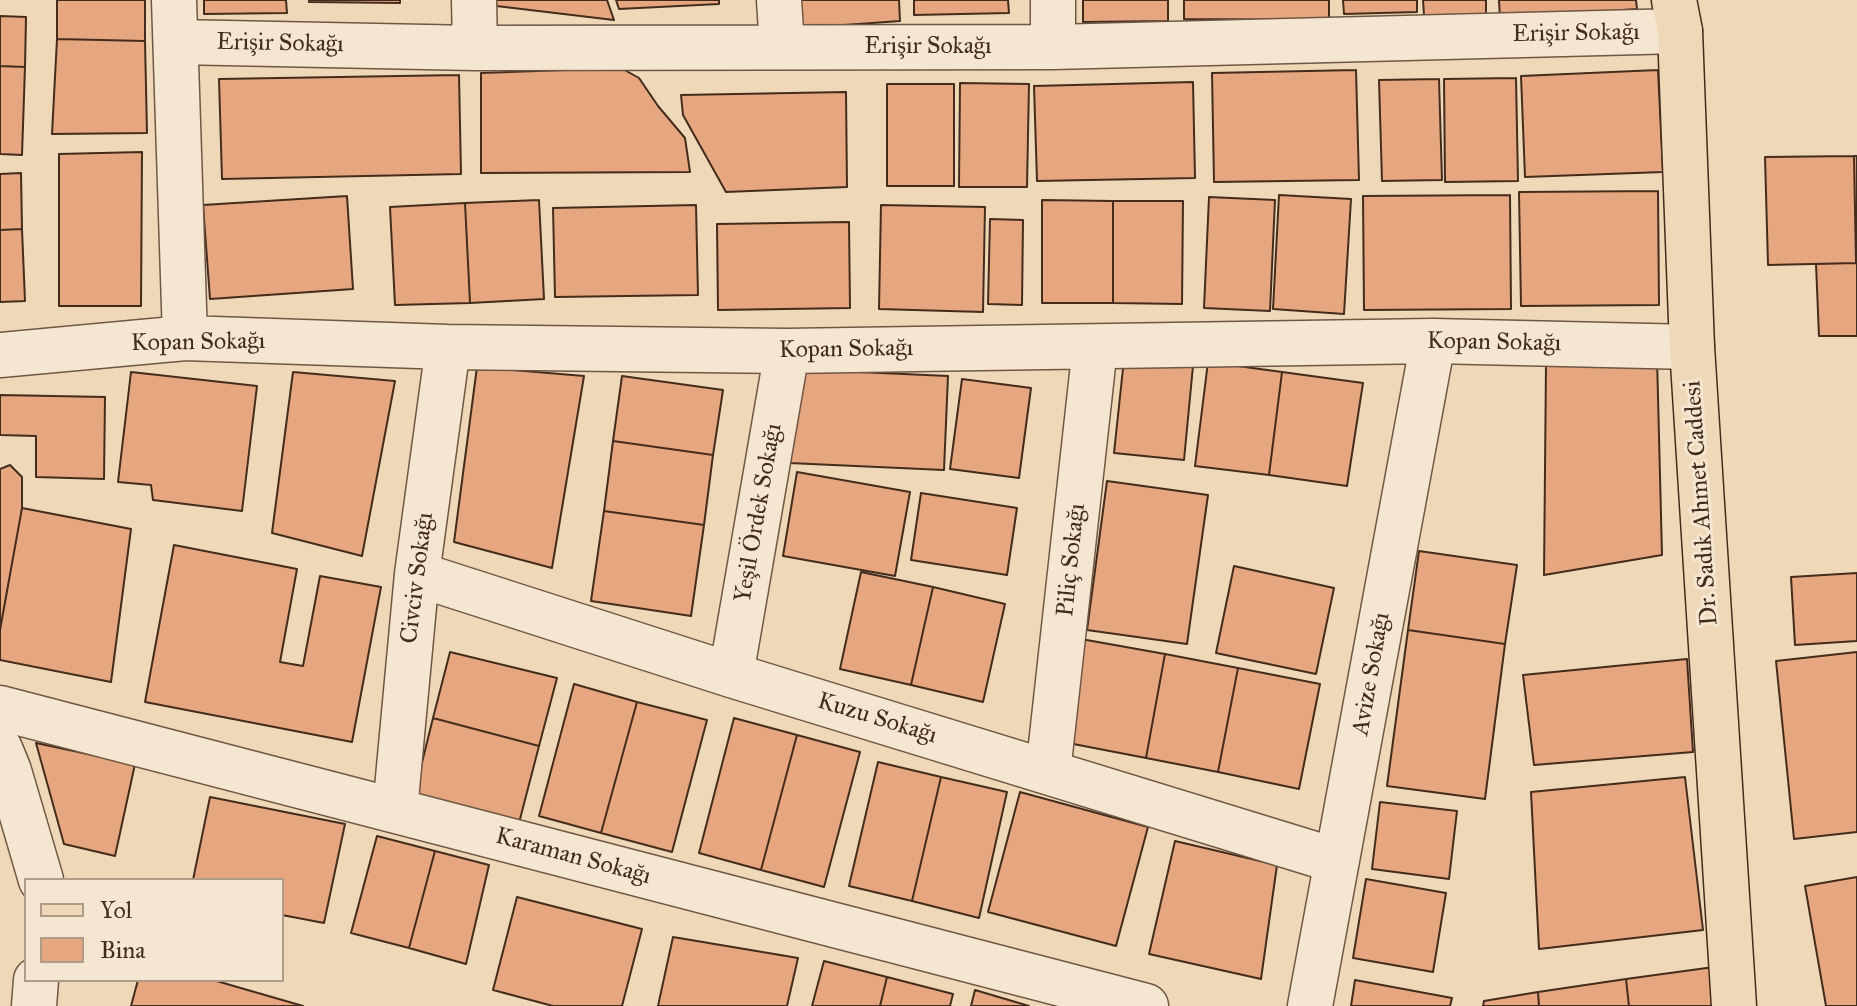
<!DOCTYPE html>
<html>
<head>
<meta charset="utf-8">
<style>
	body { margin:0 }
	#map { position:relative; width:1857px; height:1006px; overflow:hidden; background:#efd8b8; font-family:"IM FELL Great Primer",serif }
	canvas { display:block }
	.legend { position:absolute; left:24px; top:878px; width:260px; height:104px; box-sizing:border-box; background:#f5e6d1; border:2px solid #ae9c89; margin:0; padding:10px 14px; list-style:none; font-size:24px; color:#442c1d }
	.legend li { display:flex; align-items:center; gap:16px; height:40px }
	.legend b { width:40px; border:2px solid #ae9c89 }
</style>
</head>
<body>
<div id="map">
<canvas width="1857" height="1006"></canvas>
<ul class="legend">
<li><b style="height:10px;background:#efd8b8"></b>Yol</li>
<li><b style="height:22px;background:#e6a780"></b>Bina</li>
</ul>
</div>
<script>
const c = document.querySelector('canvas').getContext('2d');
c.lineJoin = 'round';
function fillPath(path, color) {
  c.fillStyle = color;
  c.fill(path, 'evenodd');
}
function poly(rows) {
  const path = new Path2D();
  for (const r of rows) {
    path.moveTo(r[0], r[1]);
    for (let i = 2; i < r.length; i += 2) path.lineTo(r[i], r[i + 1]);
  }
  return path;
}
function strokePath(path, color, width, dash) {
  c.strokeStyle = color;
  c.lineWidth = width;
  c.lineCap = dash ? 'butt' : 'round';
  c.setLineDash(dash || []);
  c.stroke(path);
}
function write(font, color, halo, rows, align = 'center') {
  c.font = font + ' "IM FELL Great Primer",serif';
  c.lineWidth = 6;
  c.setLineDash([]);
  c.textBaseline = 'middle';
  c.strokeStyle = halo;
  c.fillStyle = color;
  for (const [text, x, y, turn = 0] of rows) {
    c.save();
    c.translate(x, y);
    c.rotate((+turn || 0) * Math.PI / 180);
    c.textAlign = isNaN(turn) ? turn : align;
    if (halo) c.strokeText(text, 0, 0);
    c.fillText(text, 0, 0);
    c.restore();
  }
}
const building = poly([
	[57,0,145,0,145,41,57,39,57,0],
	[204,0,286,0,287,13,204,14,204,0],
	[309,0,400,0,400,3,309,2,309,0],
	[488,0,607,0,614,20,488,5,488,0],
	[616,0,719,0,719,4,619,9,616,0],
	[800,0,899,0,900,21,802,28,800,0],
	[914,0,1008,0,1009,13,914,15,914,0],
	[1083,0,1168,0,1168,21,1083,22,1083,0],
	[1184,0,1329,0,1329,20,1184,19,1184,0],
	[1343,0,1417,0,1417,12,1344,14,1343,0],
	[1423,0,1486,0,1486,15,1424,15,1423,0],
	[1499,0,1636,0,1637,9,1500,19,1499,0],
	[0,16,26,17,25,67,0,66,0,16],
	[57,39,145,41,147,133,52,134,57,39],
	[0,66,25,67,22,155,0,154,0,66],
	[621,68,639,78,658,106,685,138,690,172,481,173,481,73,621,68],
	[1356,70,1359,180,1214,182,1212,73,1356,70],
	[1658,70,1663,172,1525,177,1521,76,1658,70],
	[459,75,461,174,222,179,219,79,459,75],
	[1516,78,1518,181,1445,182,1444,79,1516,78],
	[1439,79,1442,180,1382,181,1379,80,1439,79],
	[1193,82,1195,178,1037,181,1034,86,1193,82],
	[960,83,1029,84,1027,187,959,187,960,83],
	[887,84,954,84,954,186,887,186,887,84],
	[846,92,847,187,726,192,683,115,681,95,846,92],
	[142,152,141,306,59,306,59,154,142,152],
	[1854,156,1856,263,1768,265,1765,157,1854,156],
	[1854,156,1857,156,1857,336,1819,336,1816,264,1856,263,1854,156],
	[21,173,22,229,0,230,0,174,21,173],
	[1658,191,1659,305,1521,306,1519,192,1658,191],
	[1279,195,1351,199,1344,314,1273,309,1279,195],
	[1510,195,1511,309,1364,310,1363,196,1510,195],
	[347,196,353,289,210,299,203,205,347,196],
	[1209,197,1275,200,1270,311,1204,308,1209,197],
	[539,200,544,299,470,303,465,203,539,200],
	[1042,200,1113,201,1113,303,1042,303,1042,200],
	[1113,201,1183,201,1182,304,1113,303,1113,201],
	[465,203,470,303,395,305,390,207,465,203],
	[696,205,698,295,555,297,553,208,696,205],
	[881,205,985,207,983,312,879,309,881,205],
	[990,219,1023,220,1022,305,988,304,990,219],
	[849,222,850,308,718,310,717,224,849,222],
	[22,229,25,301,0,302,0,230,22,229],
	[1657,357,1662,555,1544,575,1546,364,1657,357],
	[1124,359,1193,366,1184,460,1114,453,1124,359],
	[1208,362,1282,372,1269,475,1195,466,1208,362],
	[477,367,584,376,552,568,454,542,477,367],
	[792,369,948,376,944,470,789,463,792,369],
	[131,372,257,386,242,511,153,500,151,485,118,482,131,372],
	[293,372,395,381,362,556,272,533,293,372],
	[1282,372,1363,383,1347,486,1269,475,1282,372],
	[622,376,723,390,713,455,613,441,622,376],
	[962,379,1031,388,1019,478,950,469,962,379],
	[0,395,105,397,104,479,36,477,36,436,0,435,0,395],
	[613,441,713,455,704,525,604,511,613,441],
	[10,465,22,477,22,508,0,630,0,469,10,465],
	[797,472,910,492,895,576,783,556,797,472],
	[1107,481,1208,495,1187,644,1087,630,1107,481],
	[921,493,1017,508,1007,575,911,560,921,493],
	[22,508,131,529,111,682,0,660,0,630,22,508],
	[604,511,704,525,691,616,591,601,604,511],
	[174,545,297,569,280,662,303,666,320,576,381,587,352,742,145,702,174,545],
	[1419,551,1517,565,1505,644,1408,630,1419,551],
	[1234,566,1334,588,1316,674,1216,653,1234,566],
	[861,572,933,587,911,685,840,669,861,572],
	[1857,573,1857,641,1795,645,1791,577,1857,573],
	[933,587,1005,604,983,702,911,685,933,587],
	[1408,630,1505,644,1485,799,1387,786,1408,630],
	[1081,639,1165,654,1146,758,1063,742,1081,639],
	[450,652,557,678,539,746,433,718,450,652],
	[1857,652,1857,832,1794,839,1776,661,1857,652],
	[1165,654,1238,668,1218,772,1146,758,1165,654],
	[1687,659,1693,752,1534,765,1523,675,1687,659],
	[1238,668,1320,684,1299,789,1218,772,1238,668],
	[574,684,637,702,601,833,539,816,574,684],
	[637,702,707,720,672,852,601,833,637,702],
	[433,718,539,746,519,823,414,795,433,718],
	[734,718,797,735,761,870,699,853,734,718],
	[797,735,860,752,824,887,761,870,797,735],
	[36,743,135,764,115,856,64,844,36,743],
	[878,762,941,777,912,901,849,886,878,762],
	[941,777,1007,792,979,918,912,901,941,777],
	[1685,777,1703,930,1539,949,1531,792,1685,777],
	[1020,792,1148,827,1116,946,988,912,1020,792],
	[210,797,345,824,324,923,282,915,282,880,193,880,210,797],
	[1380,802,1457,811,1449,879,1372,869,1380,802],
	[377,836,435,851,409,948,351,933,377,836],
	[1175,841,1277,865,1261,979,1149,954,1175,841],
	[435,851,489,865,466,964,409,948,435,851],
	[1857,877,1857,1006,1826,1006,1805,886,1857,877],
	[1366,879,1446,893,1433,972,1353,958,1366,879],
	[517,897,642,929,622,1006,553,1006,493,990,517,897],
	[673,937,798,958,787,1006,658,1006,673,937],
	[824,961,887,977,880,1006,812,1006,824,961],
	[1714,967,1718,1006,1629,1006,1626,979,1714,967],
	[887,977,953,994,950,1006,880,1006,887,977],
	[1626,979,1629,1006,1539,1006,1538,992,1626,979],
	[138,980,213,980,303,1006,131,1006,138,980],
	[1355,980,1452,998,1450,1006,1351,1006,1355,980],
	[975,990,1029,1006,971,1006,975,990],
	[1538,992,1539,1006,1483,1006,1484,1001,1538,992]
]);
fillPath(building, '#e6a780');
strokePath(building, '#442c1d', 2);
const minor = poly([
	[174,0,185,338],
	[474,0,475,48],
	[779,0,782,47],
	[176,42,475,48,1053,47,1680,31],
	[1053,47,1053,0],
	[0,355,185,338,448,347,787,351,1433,341,1692,347],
	[417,574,731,675,1337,861],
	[731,675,787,351],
	[0,708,1146,1006],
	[0,749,9,771,41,880],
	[1048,772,1095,347],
	[395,810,417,574,448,347],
	[34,1006,36,980],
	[1310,1006,1433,341]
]);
const major = poly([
	[1674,0,1680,31,1692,347,1734,1006]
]);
strokePath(minor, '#6f5744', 47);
strokePath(major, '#442c1d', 47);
strokePath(minor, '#f5e6d1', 44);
strokePath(major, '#efd8b8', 44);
write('24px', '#442c1d', '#f5e6d1', [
	["Erişir Sokağı",1576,34,-1],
	["Erişir Sokağı",280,44,1],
	["Erişir Sokağı",928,47],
	["Kopan Sokağı",198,343,-1],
	["Kopan Sokağı",1494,343,1],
	["Kopan Sokağı",846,350,-1],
	["Dr. Sadık Ahmet Caddesi",1702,503,-94],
	["Yeşil Ördek Sokağı",759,513,-80],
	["Piliç Sokağı",1072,560,-84],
	["Civciv Sokağı",418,578,-83],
	["Avize Sokağı",1372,674,-80],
	["Kuzu Sokağı",877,719,17],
	["Karaman Sokağı",573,857,15]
]);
</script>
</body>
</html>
